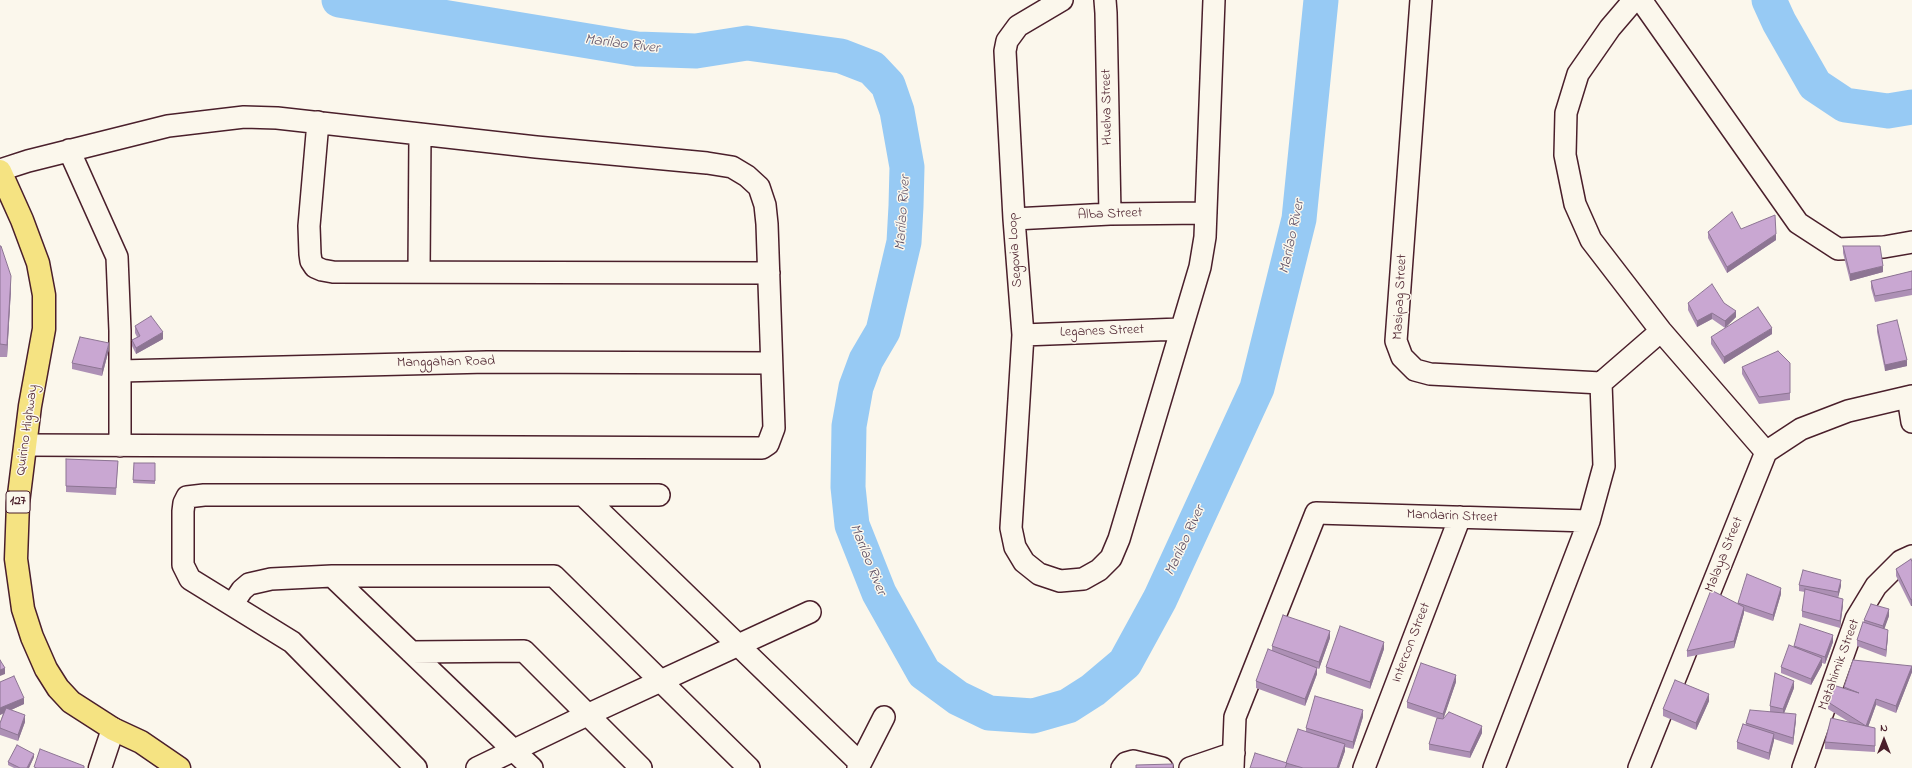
<!DOCTYPE html>
<html>
<head>
<meta charset="utf-8">
<style>
	body { margin:0 }
	#map { position:relative; width:1912px; height:768px; overflow:hidden; background:#fbf7ec; font-family:"Indie Flower",sans-serif }
	canvas { display:block }
	.north { position:absolute; left:1864px; top:720px; width:40px; height:40px; -webkit-text-stroke:3px #fbf7ec; paint-order:stroke; rotate:0deg; font-size:11px; font-weight:700; line-height:16px; text-align:center; color:#4a1f2b }
	.north::after { content:''; display:block; margin:auto; width:14px; height:18px; background:#4a1f2b; clip-path:polygon(50% 0,100% 100%,50% 72%,0 100%) }
</style>
</head>
<body>
<div id="map">
<canvas width="1912" height="768"></canvas>
<div class="north">N</div>
</div>
<script>
const c = document.querySelector('canvas').getContext('2d');
c.lineJoin = 'round';
function poly(rows) {
  const path = new Path2D();
  for (const r of rows) {
    path.moveTo(r[0], r[1]);
    for (let i = 2; i < r.length; i += 2) path.lineTo(r[i], r[i + 1]);
  }
  return path;
}
function strokePath(path, color, width, dash) {
  c.strokeStyle = color;
  c.lineWidth = width;
  c.lineCap = dash ? 'butt' : 'round';
  c.setLineDash(dash || []);
  c.stroke(path);
}
function fillPath(path, color) {
  c.fillStyle = color;
  c.fill(path, 'evenodd');
}
function write(font, color, halo, rows, align = 'center') {
  c.font = font + ' "Indie Flower",sans-serif';
  c.lineWidth = 3;
  c.setLineDash([]);
  c.textBaseline = 'middle';
  c.strokeStyle = halo;
  c.fillStyle = color;
  for (const [text, x, y, turn = 0] of rows) {
    c.save();
    c.translate(x, y);
    c.rotate((+turn || 0) * Math.PI / 180);
    c.textAlign = isNaN(turn) ? turn : align;
    if (halo) c.strokeText(text, 0, 0);
    c.fillText(text, 0, 0);
    c.restore();
  }
}
strokePath(poly([
	[339,0,637,49,696,51,747,43,841,56,872,68,888,85,897,111,907,167,906,206,904,242,883,331,866,360,856,387,849,426,848,487,852,525,879,593,924,673,958,698,989,713,1033,716,1068,706,1093,690,1125,663,1160,599,1257,388,1299,219,1321,0],
	[1769,0,1779,22,1815,85,1845,105,1888,111,1912,107]
]), '#97caf4', 35);
const minor = poly([
	[1062,0,1018,26,1007,41,1005,51,1014,219,1023,335,1011,528,1015,547,1024,562,1039,574,1060,581,1083,579,1099,570,1111,558,1119,539,1200,267,1205,237,1214,0],
	[1105,0,1106,13,1110,214],
	[1421,0,1396,341,1402,357,1415,370,1430,374,1601,383,1661,331],
	[1634,0,1610,28,1578,74,1566,113,1565,155,1575,204,1591,240,1661,331,1766,452],
	[1641,0,1798,223,1838,249,1884,247,1912,242],
	[318,122,309,226,310,254,311,261,315,267,322,270,333,272,769,273],
	[69,150,117,257,120,331,120,446],
	[0,170,28,161,168,126,244,117,277,118,536,147,707,163,732,167,747,176,759,187,765,205,767,224,774,428,768,444,762,448,25,445],
	[1014,219,1110,214,1206,213],
	[419,272,420,134],
	[1023,335,1180,329],
	[120,371,487,362,771,363],
	[1908,397,1912,422],
	[1766,452,1801,429,1848,411,1912,396],
	[584,496,860,763],
	[332,576,532,768],
	[232,605,242,590,249,584,271,579,332,576,554,576,749,768],
	[411,652,524,651,641,768],
	[416,768,292,642,190,579,183,565,183,511,184,503,187,497,204,495,659,495],
	[477,768,587,715,810,612],
	[858,768,884,717],
	[1122,768,1126,763,1133,761,1162,768],
	[1190,768,1234,753],
	[1233,768,1235,717,1316,513,1589,521],
	[1364,768,1460,517],
	[1494,768,1589,521,1604,466,1601,383],
	[1639,768,1766,452],
	[1803,768,1856,619,1876,586,1901,561,1912,556]
]);
const tertiary = poly([
	[100,768,113,729]
]);
const primary = poly([
	[0,171,22,220,38,263,44,295,44,329,30,406,18,503,16,559,23,609,32,637,46,669,58,688,71,702,113,729,141,742,179,768]
]);
strokePath(minor, '#4a1f2b', 24);
strokePath(tertiary, '#4a1f2b', 25);
strokePath(primary, '#4a1f2b', 25);
strokePath(minor, '#fbf7ec', 21);
strokePath(tertiary, '#fbf7ec', 22);
strokePath(primary, '#f5e382', 22);
fillPath(poly([
	[1741,229,1776,240,1727,273,1708,238,1708,232],
	[0,246,11,289,7,357,0,357],
	[1843,246,1883,272,1850,281,1843,253],
	[1912,271,1912,295,1875,302,1871,288,1871,281],
	[1688,303,1724,303,1736,317,1725,328,1712,319,1697,327,1688,310],
	[1877,325,1907,366,1885,371,1877,332],
	[135,326,163,339,136,354,132,346,132,340,137,337,135,333],
	[1772,334,1724,364,1711,344,1711,337],
	[109,349,102,376,72,369,72,363],
	[1790,363,1790,400,1759,404,1742,374,1742,367],
	[66,459,118,461,116,495,66,492],
	[134,463,155,463,155,484,133,483],
	[1911,559,1911,606,1896,576,1896,569],
	[1799,585,1841,586,1838,597,1843,605,1840,628,1802,617,1802,611,1805,592,1799,591],
	[1781,594,1773,621,1744,611,1744,613,1734,648,1687,657,1687,651,1738,604,1738,603],
	[1889,616,1884,628,1888,636,1886,657,1857,646,1857,640,1864,622,1864,620],
	[1330,638,1319,669,1317,668,1317,674,1305,706,1256,688,1256,681,1272,651,1272,646],
	[1833,642,1825,664,1822,663,1822,665,1811,685,1781,673,1781,667,1794,646],
	[1384,649,1370,689,1326,673,1326,667],
	[1912,666,1912,672,1896,713,1876,705,1868,727,1875,728,1875,752,1825,749,1825,742,1849,722,1828,709,1828,702,1844,688,1844,687],
	[0,682,24,704,11,710,25,722,18,741,0,735,0,723,3,713,0,715],
	[1456,682,1443,719,1482,733,1470,758,1429,750,1429,744,1437,718,1407,708,1407,702],
	[1794,688,1784,713,1796,720,1793,745,1774,739,1769,760,1737,749,1737,742,1746,723,1770,712,1770,706],
	[1709,701,1696,730,1663,716,1663,709],
	[1363,717,1353,749,1345,747,1345,751,1339,768,1250,768,1286,763,1306,731,1306,728],
	[34,757,29,768,14,768,8,765,8,762]
]), '#ad90b5');
fillPath(poly([
	[1776,234,1776,240,1727,273,1727,267],
	[1883,266,1883,272,1850,281,1850,274],
	[11,276,11,289,7,357,7,345],
	[1736,311,1736,317,1725,328,1725,321],
	[1712,313,1712,319,1697,327,1697,321],
	[1772,328,1772,334,1724,364,1724,357],
	[163,332,163,339,136,354,136,348],
	[109,343,109,349,102,376,102,369],
	[1907,360,1907,366,1885,371,1885,365],
	[1841,580,1841,586,1838,598,1838,592],
	[1781,588,1781,594,1773,621,1773,615],
	[1843,599,1843,605,1840,628,1840,621],
	[1912,599,1912,606,1911,606,1911,600],
	[1744,607,1744,613,1734,648,1734,641],
	[1889,609,1889,616,1883,633,1883,626],
	[1888,630,1888,636,1886,657,1886,650],
	[1330,631,1330,638,1319,669,1319,662],
	[1833,635,1833,642,1825,664,1825,657],
	[1384,642,1384,649,1370,689,1370,682],
	[1822,658,1822,665,1811,685,1811,679],
	[1912,666,1912,672,1896,713,1896,706],
	[5,668,5,674,0,676,0,670],
	[1317,668,1317,674,1305,706,1305,699],
	[1456,675,1456,682,1443,720,1443,714],
	[1794,681,1794,688,1783,716,1783,709],
	[1709,694,1709,701,1696,730,1696,723],
	[24,698,24,704,0,715,0,708],
	[1876,699,1876,705,1866,733,1866,726],
	[1363,710,1363,717,1353,749,1353,742],
	[1796,714,1796,720,1793,745,1793,738],
	[25,715,25,722,18,741,18,735],
	[1482,726,1482,733,1470,758,1470,752],
	[1774,734,1774,741,1769,760,1769,753],
	[1345,744,1345,751,1339,768,1337,768],
	[34,754,34,757,29,768,27,768]
]), '#8d7593');
const building = poly([
	[1732,212,1741,229,1775,215,1776,234,1727,267,1708,232,1732,212],
	[0,246,1,246,11,276,7,345,0,344,0,246],
	[1843,246,1880,246,1883,266,1850,274,1843,246],
	[1912,271,1912,289,1875,296,1871,281,1912,271],
	[1712,284,1724,303,1736,311,1725,321,1712,313,1697,321,1688,303,1712,284],
	[1758,307,1772,328,1724,357,1711,337,1758,307],
	[151,316,163,332,136,348,132,340,140,336,135,326,151,316],
	[1897,320,1907,360,1885,365,1877,325,1897,320],
	[80,337,109,343,102,369,72,363,80,337],
	[1778,351,1790,363,1790,393,1759,397,1742,367,1778,351],
	[66,459,118,461,116,488,66,486,66,459],
	[134,463,155,463,155,481,133,480,134,463],
	[1911,559,1912,562,1912,599,1911,600,1896,569,1911,559],
	[1803,570,1841,580,1838,592,1799,585,1803,570],
	[1747,574,1781,588,1773,615,1738,603,1747,574],
	[1805,589,1843,599,1840,621,1802,611,1805,589],
	[1711,590,1744,607,1734,641,1687,651,1711,590],
	[1871,604,1889,609,1883,626,1864,620,1871,604],
	[1283,615,1330,631,1319,662,1272,646,1283,615],
	[1863,622,1888,630,1886,650,1857,640,1863,622],
	[1800,624,1833,635,1825,657,1794,646,1800,624],
	[1340,626,1384,642,1370,682,1326,667,1340,626],
	[1789,645,1822,658,1811,679,1781,667,1789,645],
	[1268,649,1317,668,1305,699,1256,681,1268,649],
	[0,660,5,668,0,670,0,660],
	[1853,660,1912,666,1896,706,1876,699,1866,726,1875,728,1875,746,1825,742,1831,718,1866,726,1828,702,1833,685,1859,693,1844,687,1853,660],
	[1421,663,1456,675,1443,714,1407,702,1421,663],
	[1775,673,1794,681,1783,709,1770,706,1775,673],
	[14,676,24,698,0,708,0,682,14,676],
	[1675,680,1709,694,1696,723,1663,709,1675,680],
	[1315,696,1363,710,1353,742,1306,728,1315,696],
	[6,708,25,715,18,735,0,728,0,723,6,708],
	[1750,710,1796,714,1793,738,1746,723,1750,710],
	[1449,712,1482,726,1470,752,1429,744,1437,718,1443,719,1449,712],
	[1743,724,1774,734,1769,753,1737,742,1743,724],
	[1298,729,1345,744,1337,768,1303,768,1286,763,1298,729],
	[17,745,34,754,27,768,20,768,8,762,17,745],
	[40,749,84,766,84,768,37,768,34,767,40,749],
	[1255,753,1287,763,1285,768,1250,768,1255,753],
	[1173,764,1173,768,1136,768,1136,765,1173,764]
]);
fillPath(building, '#c9a7d2');
strokePath(building, '#8d7593', 1);
for (const [x, y, w] of [
	[18,502,24]
]) {
  const box = new Path2D();
  box.roundRect(x - w / 2, y - 11, w, 22, 3);
  c.fillStyle = '#fbf7ec';
  c.fill(box);
  strokePath(box, '#4a1f2b', 1);
}
write('bold 13px', '#4a1f2b', null, [
	["127",18,502]
]);
write('14px', '#4a1f2b', '#fbf7ec', [
	["Huelva Street",1108,107,-91],
	["Alba Street",1110,215,-2],
	["Segovia Loop",1016,250,-94],
	["Masipag Street",1401,297,-87],
	["Leganes Street",1102,332,-2],
	["Manggahan Road",446,363,-1],
	["Quirino Highway",28,430,-82],
	["Mandarin Street",1452,517,2],
	["Malaya Street",1725,555,-68],
	["Intercon Street",1412,643,-69],
	["Matahimik Street",1840,665,-70]
]);
write('italic 15px', '#615267', '#fbf7ec', [
	["Marilao River",622,45,7],
	["Marilao River",904,213,-86],
	["Marilao River",1293,237,-78],
	["Marilao River",1186,541,-65],
	["Marilao River",867,560,68]
]);
</script>
</body>
</html>
